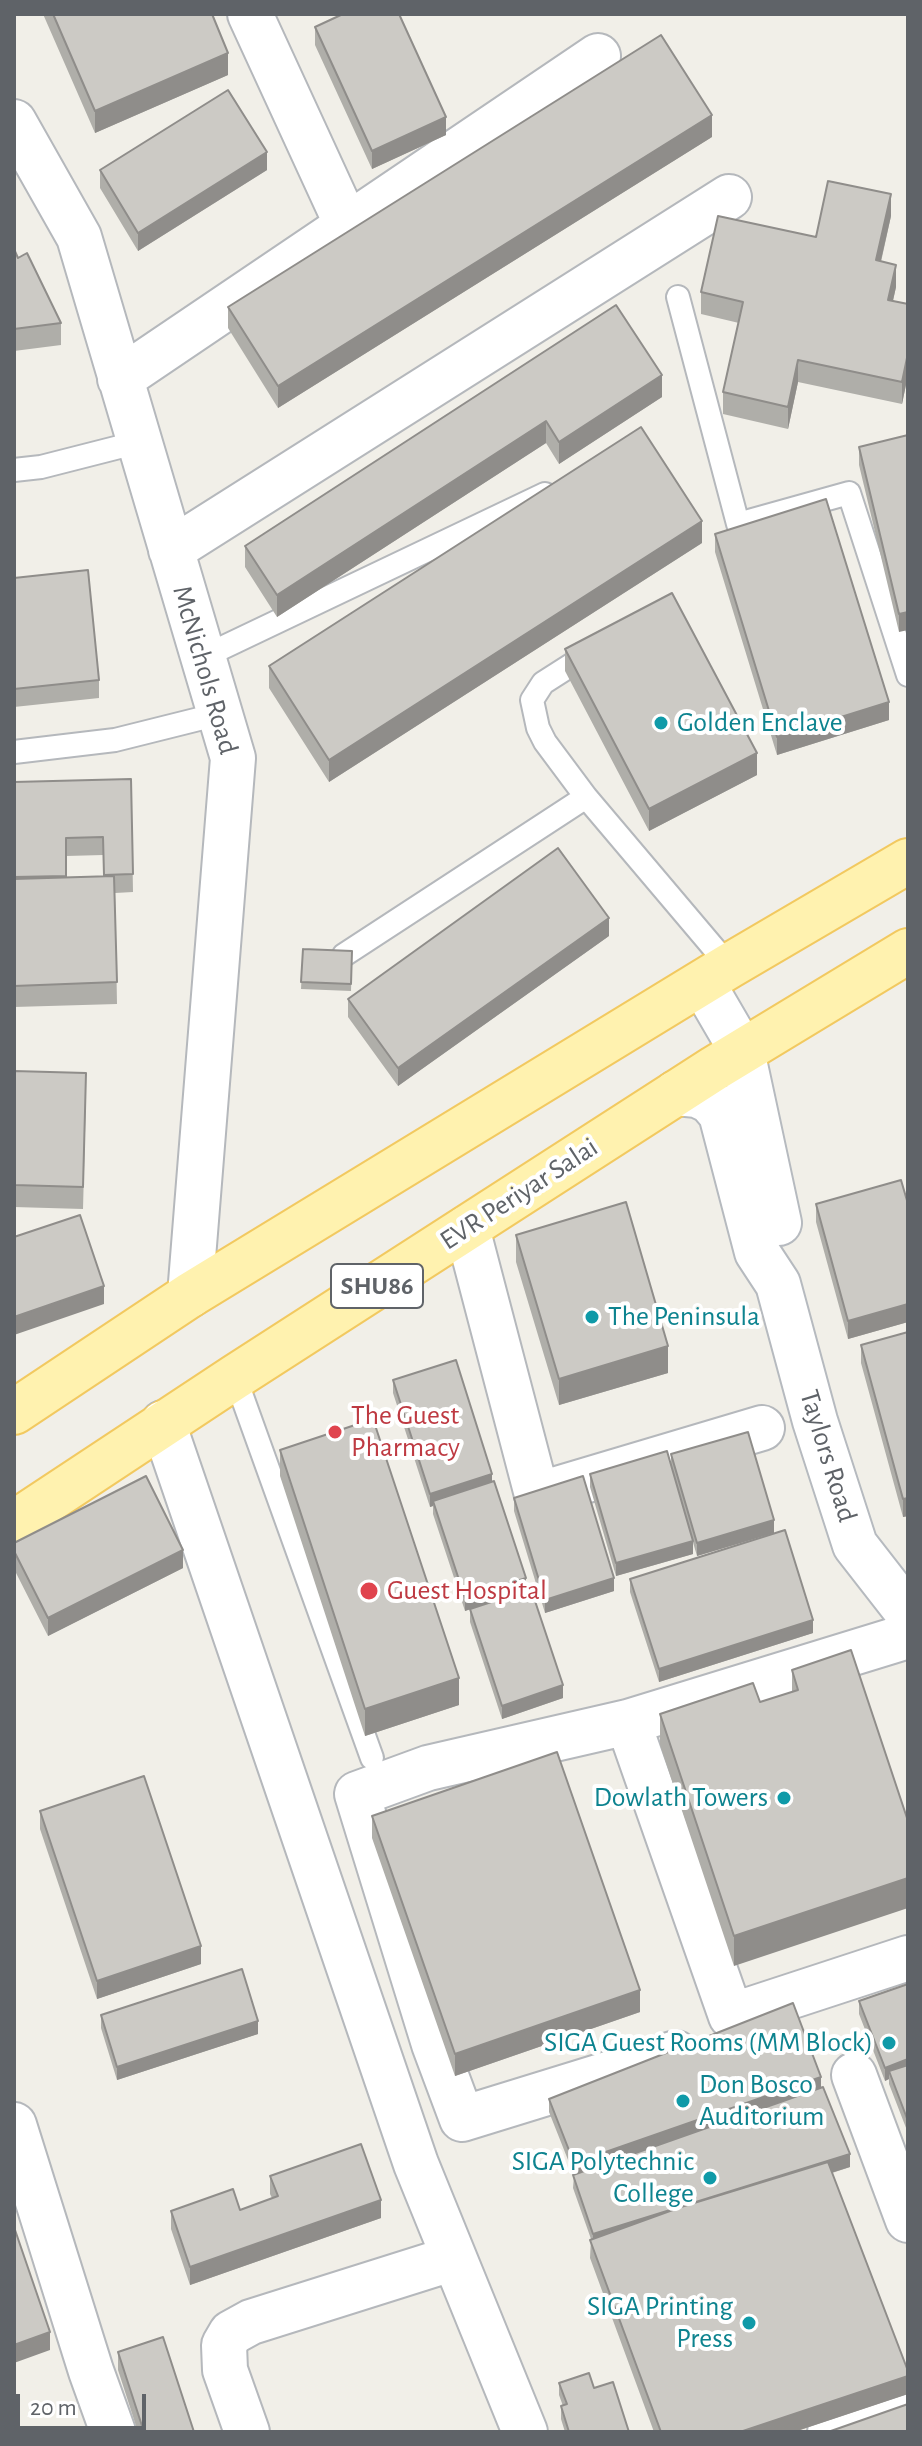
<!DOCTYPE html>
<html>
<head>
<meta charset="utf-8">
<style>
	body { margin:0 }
	#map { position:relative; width:922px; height:2446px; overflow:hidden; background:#f1efe8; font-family:"Alegreya Sans",sans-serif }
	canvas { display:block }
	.frame { position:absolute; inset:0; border:16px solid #5f6368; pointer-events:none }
	.scale { position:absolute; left:16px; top:2394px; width:130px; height:36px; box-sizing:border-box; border:4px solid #5f6368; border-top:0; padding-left:10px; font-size:24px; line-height:28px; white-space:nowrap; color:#5f6368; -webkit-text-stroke:6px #fff; paint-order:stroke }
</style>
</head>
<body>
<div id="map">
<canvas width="922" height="2446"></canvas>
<div class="frame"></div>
<div class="scale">20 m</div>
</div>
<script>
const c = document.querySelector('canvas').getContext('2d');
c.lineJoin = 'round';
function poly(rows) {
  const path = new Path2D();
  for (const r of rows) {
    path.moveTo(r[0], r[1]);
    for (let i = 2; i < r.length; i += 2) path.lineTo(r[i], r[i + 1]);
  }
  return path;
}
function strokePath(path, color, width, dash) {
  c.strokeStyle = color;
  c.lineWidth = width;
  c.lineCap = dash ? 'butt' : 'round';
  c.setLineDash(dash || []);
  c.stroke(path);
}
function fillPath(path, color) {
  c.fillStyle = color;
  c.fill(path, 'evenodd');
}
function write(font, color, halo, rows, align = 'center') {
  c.font = font + ' "Alegreya Sans",sans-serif';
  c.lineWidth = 8;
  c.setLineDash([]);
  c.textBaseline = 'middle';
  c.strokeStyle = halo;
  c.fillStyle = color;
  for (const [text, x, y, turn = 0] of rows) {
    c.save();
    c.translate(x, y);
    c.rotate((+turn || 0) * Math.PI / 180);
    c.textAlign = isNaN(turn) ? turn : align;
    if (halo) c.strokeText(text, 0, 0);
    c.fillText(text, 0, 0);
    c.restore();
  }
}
const lane = poly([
	[678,297,738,524,849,493,908,675],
	[14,470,41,467,139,442],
	[590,653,543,683,532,700,538,728,545,742,586,797,729,966],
	[203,657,545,494],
	[14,752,115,740,219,714],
	[344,955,586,797],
	[235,1377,372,1758]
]);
const street = poly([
	[250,14,347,225],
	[14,122,79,237,233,758,190,1295],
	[120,379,598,56],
	[171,550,729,197],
	[467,1228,537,1495,762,1428],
	[163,1423,416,2164,525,2432],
	[628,1722,731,2016,908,1958],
	[676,2053,462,2119,434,2044,357,1794,428,1768,628,1722,908,1636],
	[854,2075,908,2220],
	[14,2125,91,2371,113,2432],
	[247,2432,225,2370,224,2345,231,2333,251,2322,454,2258],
	[830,2432,908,2402]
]);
const secondary = poly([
	[703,984,742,1051,779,1223],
	[676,1093,697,1095,710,1101,721,1114,757,1252,778,1284,815,1421,855,1545,908,1613]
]);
const primary = poly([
	[14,1412,190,1295,729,966,908,861],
	[14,1523,235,1377,715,1068,908,951]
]);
strokePath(lane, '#b5b8bc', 26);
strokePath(street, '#b5b8bc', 48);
strokePath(secondary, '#b6babf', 48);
strokePath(primary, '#f2c960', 48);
strokePath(lane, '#fff', 22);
strokePath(street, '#fff', 44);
strokePath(secondary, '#fff', 44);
strokePath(primary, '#fff2af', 44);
fillPath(poly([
	[43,14,212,14,228,75,95,133],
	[315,27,446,135,372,169,315,45],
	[712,137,278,408,228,328,228,307],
	[100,170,267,170,138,251,100,188],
	[891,216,881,262,896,287,893,301,908,304,908,375,902,404,798,382,788,429,723,414,723,392,739,323,701,314,701,292],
	[14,249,18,258,61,323,61,345,14,351],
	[616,305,662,397,559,464,546,443,277,617,245,567,245,546],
	[908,435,899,632,859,465,859,447],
	[715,534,889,720,777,755,715,552],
	[702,543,329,782,269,688,269,666],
	[14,578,99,680,99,698,14,707],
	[565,649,757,775,649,831,565,671],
	[131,779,133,892,115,893,117,1004,14,1007,14,782],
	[103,855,103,876,66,877,66,856],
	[609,936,398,1086,348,1017,348,999],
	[303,949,352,951,351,991,301,989],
	[14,1071,86,1095,83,1209,14,1207],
	[816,1204,908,1204,908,1322,848,1339,816,1222],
	[516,1235,668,1373,559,1405,516,1262],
	[908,1332,908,1516,903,1517,861,1363,861,1345],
	[393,1380,492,1482,526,1591,563,1698,502,1719,470,1622,470,1609,465,1611,433,1514,433,1506,430,1507,393,1393],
	[280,1450,459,1705,365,1736,280,1476],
	[671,1454,774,1533,697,1556,671,1467],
	[590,1474,693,1554,616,1576,590,1487],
	[514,1498,614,1591,545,1613,514,1511],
	[14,1543,183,1568,48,1636,14,1569],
	[630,1579,813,1633,659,1682,630,1592],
	[851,1650,734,1966,660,1745,660,1714,760,1702,792,1692,792,1670],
	[40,1811,201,1964,97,1999,40,1829],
	[372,1816,640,2012,455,2076,372,1838],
	[908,1984,908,2133,889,2084,889,2079,885,2081,859,2014,859,2001],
	[101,2015,258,2034,117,2080,101,2028],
	[821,2087,850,2167,832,2173,908,2371,908,2394,794,2432,654,2432,590,2258,591,2239,573,2188,574,2175,549,2112,549,2099],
	[270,2176,381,2218,190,2285,171,2229,171,2211,240,2210,272,2198,270,2194],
	[118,2352,194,2432,138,2432,118,2370],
	[559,2383,594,2388,629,2432,565,2432,561,2419,561,2406,563,2406,559,2395]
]), '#afaea9');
fillPath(poly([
	[228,53,228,75,95,133,95,111],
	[712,115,712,137,278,408,278,386],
	[446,117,446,135,372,169,372,151],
	[267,152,267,170,138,251,138,233],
	[891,194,891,216,876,282,876,260],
	[896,265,896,287,888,322,888,300],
	[908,353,908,375,902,404,902,382],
	[798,360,798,382,788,429,788,407],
	[662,375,662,397,559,464,559,442],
	[546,421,546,443,277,617,277,595],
	[702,521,702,543,329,782,329,760],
	[908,612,908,630,899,632,899,614],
	[889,702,889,720,777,755,777,737],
	[757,753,757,775,649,831,649,809],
	[609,918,609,936,398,1086,398,1068],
	[104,1286,104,1304,14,1335,14,1317],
	[908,1304,908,1322,848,1339,848,1321],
	[668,1346,668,1373,559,1405,559,1379],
	[492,1474,492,1487,433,1501,433,1506,430,1507,430,1494],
	[908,1498,908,1516,903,1517,903,1499],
	[774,1520,774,1533,697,1556,697,1543],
	[693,1541,693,1554,616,1576,616,1563],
	[183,1550,183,1568,48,1636,48,1618],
	[526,1578,526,1591,465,1611,465,1598],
	[614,1578,614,1591,545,1613,545,1600],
	[813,1620,813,1633,659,1682,659,1669],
	[459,1678,459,1705,365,1736,365,1709],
	[563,1685,563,1698,502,1719,502,1706],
	[908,1878,908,1908,734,1966,734,1936],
	[201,1946,201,1964,97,1999,97,1981],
	[640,1990,640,2012,455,2076,455,2054],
	[258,2021,258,2034,117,2080,117,2067],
	[908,2059,908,2072,889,2071,889,2079,885,2081,885,2068],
	[821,2077,821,2090,574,2175,574,2163],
	[850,2154,850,2167,593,2247,593,2234],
	[381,2200,381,2218,190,2285,190,2267],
	[50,2332,50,2350,14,2363,14,2345],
	[908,2376,908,2394,794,2432,740,2432]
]), '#8f8d8a');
const building = poly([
	[53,14,212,14,228,53,95,111,53,14],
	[343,14,399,14,446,117,372,151,315,27,343,14],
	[661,35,712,115,278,386,228,307,661,35],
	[228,90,267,152,138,233,100,170,228,90],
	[828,181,891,194,876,260,896,265,888,300,908,304,908,353,902,382,798,360,788,407,723,392,743,302,701,292,718,216,816,237,828,181],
	[14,249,18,258,27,253,61,323,14,329,14,249],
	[616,305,662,375,559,442,546,421,277,595,245,546,616,305],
	[641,427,702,521,329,760,269,666,641,427],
	[908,435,908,612,899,614,859,447,908,435],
	[826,499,889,702,777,737,715,534,826,499],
	[88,570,99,680,14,689,14,578,88,570],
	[672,593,757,753,649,809,565,649,672,593],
	[131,779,133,874,104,875,103,837,66,838,66,876,14,877,14,782,131,779],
	[558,848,609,918,398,1068,348,999,558,848],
	[114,876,117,982,14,986,14,879,114,876],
	[303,949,352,951,351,984,301,982,303,949],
	[14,1071,86,1073,83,1187,14,1185,14,1071],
	[901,1180,908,1204,908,1304,848,1321,816,1204,901,1180],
	[626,1202,668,1346,559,1379,516,1235,626,1202],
	[80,1215,104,1286,14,1317,14,1237,80,1215],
	[908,1332,908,1498,903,1499,861,1345,908,1332],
	[456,1360,492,1474,430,1494,393,1380,456,1360],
	[373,1419,459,1678,365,1709,280,1450,373,1419],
	[748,1432,774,1520,697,1543,671,1454,748,1432],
	[667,1451,693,1541,616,1563,590,1474,667,1451],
	[146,1476,183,1550,48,1618,14,1551,14,1543,146,1476],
	[583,1476,614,1578,545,1600,514,1498,583,1476],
	[494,1481,526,1578,465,1598,433,1501,494,1481],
	[785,1530,813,1620,659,1669,630,1579,785,1530],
	[531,1589,563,1685,502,1706,470,1609,531,1589],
	[851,1650,908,1821,908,1878,734,1936,660,1714,753,1683,760,1702,798,1690,792,1670,851,1650],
	[557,1752,640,1990,455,2054,372,1816,557,1752],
	[144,1776,201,1946,97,1981,40,1811,144,1776],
	[242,1969,258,2021,117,2067,101,2015,242,1969],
	[908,1984,908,2059,885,2068,859,2001,908,1984],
	[793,2003,821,2077,574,2163,549,2099,793,2003],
	[908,2065,908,2121,889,2071,908,2065],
	[823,2087,850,2154,593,2234,573,2175,823,2087],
	[361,2144,381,2200,190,2267,171,2211,233,2189,240,2210,278,2196,270,2176,361,2144],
	[828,2162,908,2371,908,2376,740,2432,661,2432,590,2240,681,2207,828,2162],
	[14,2227,50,2332,14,2345,14,2227],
	[163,2337,194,2432,144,2432,118,2352,163,2337],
	[589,2373,594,2388,613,2382,629,2432,569,2432,561,2406,567,2404,559,2383,589,2373],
	[908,2404,908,2432,828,2432,908,2404]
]);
fillPath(building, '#cccac5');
strokePath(building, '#8f8d8a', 2);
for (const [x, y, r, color] of [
	[661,723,8,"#0f9aa8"],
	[592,1317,8,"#0f9aa8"],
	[335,1432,8,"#e0444e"],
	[369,1591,10,"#e0444e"],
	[784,1798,8,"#0f9aa8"],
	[889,2043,8,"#0f9aa8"],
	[683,2101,8,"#0f9aa8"],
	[710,2178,8,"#0f9aa8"],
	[749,2323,8,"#0f9aa8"]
]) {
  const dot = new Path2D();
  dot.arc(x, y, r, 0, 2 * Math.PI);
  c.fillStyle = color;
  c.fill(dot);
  strokePath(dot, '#fff', 3);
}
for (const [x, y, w] of [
	[377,1286,92]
]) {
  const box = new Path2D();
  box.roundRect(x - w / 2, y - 22, w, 44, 6);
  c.fillStyle = '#fff';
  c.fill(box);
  strokePath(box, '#5f6368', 2);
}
write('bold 26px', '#5f6368', null, [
	["SHU86",377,1286]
]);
write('28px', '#5f6368', '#fff', [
	["McNichols Road",205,670,74],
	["EVR Periyar Salai",519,1194,-33],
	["Taylors Road",828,1456,73]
]);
write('28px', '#0d838f', '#fff', [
	["Golden Enclave",677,723,"left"],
	["The Peninsula",608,1317,"left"],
	["Dowlath Towers",768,1798],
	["SIGA Guest Rooms (MM Block)",873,2043],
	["Don Bosco",699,2085,"left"],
	["Auditorium",699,2117,"left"],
	["SIGA Polytechnic",694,2162],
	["College",694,2194],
	["SIGA Printing",733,2307],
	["Press",733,2339]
], 'right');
write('28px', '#be3a42', '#fff', [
	["The Guest",351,1416],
	["Pharmacy",351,1448],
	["Guest Hospital",387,1591]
], 'left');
</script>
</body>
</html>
